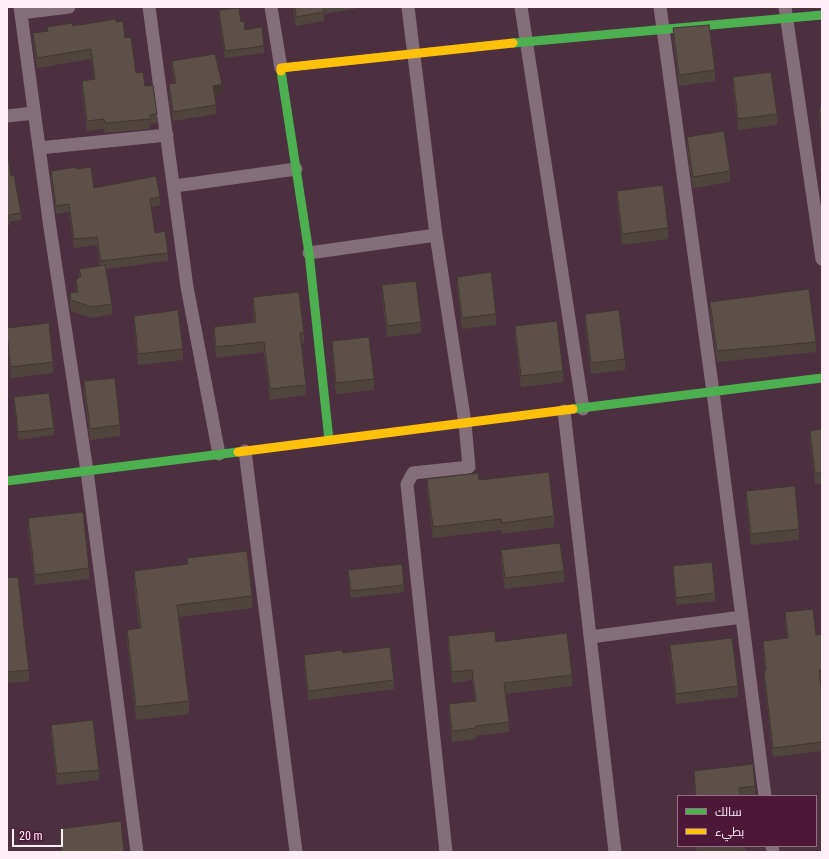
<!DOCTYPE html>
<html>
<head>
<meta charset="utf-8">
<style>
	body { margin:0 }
	#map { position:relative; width:829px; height:859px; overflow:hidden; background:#4c3040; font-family:"Roboto Condensed",Cairo,sans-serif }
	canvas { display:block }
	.frame { position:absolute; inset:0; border:8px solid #feeff6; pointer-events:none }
	.legend { position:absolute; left:677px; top:795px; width:140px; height:52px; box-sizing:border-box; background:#4d1838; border:1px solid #946e84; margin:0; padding:5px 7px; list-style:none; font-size:12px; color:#feeff6 }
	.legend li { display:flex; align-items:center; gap:8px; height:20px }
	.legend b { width:20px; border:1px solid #946e84 }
	.scale { position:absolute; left:12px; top:829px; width:51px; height:18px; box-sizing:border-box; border:2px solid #feeff6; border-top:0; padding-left:5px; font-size:12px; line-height:14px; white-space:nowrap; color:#feeff6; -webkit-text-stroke:3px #4d1838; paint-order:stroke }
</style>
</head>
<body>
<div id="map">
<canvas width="829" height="859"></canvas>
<div class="frame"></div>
<ul class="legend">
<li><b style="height:5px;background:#4caf50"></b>سالك</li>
<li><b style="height:5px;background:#ffc107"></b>بطيء</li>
</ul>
<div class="scale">20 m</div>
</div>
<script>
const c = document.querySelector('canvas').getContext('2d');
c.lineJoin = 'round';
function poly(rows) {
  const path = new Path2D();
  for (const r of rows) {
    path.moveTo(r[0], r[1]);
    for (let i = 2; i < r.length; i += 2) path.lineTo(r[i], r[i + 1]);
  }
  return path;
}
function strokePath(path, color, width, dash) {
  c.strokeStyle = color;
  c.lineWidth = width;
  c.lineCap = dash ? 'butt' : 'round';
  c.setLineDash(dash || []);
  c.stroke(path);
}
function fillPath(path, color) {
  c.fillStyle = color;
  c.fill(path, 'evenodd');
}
strokePath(poly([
	[20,7,50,228,87,471,137,852],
	[149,7,187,287,219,454],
	[271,7,281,68],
	[408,7,436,235,465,423,469,467,413,473,407,484,446,852],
	[521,7,583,409],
	[660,7,713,392,765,796],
	[785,7,822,259],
	[21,13,69,7],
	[7,116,34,113],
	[39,148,167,135],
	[175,186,296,169],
	[309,253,436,235],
	[564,411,615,852],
	[245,451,296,852],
	[590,637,742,617],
	[772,846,773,852]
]), '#846e7a', 13);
strokePath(poly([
	[513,43,822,15],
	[281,71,309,253,329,440],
	[573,409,822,378],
	[7,481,238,452]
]), '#4caf50', 9);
strokePath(poly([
	[281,71,281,68,513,43],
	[238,452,573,409]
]), '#ffc107', 9);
fillPath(poly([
	[293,7,364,7,324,14,324,21,296,26],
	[219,10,241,22,245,30,264,46,264,53,225,58,219,17],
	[116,22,125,38,136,73,145,86,157,114,157,123,150,124,150,129,105,133,104,129,87,131,82,91,82,81,94,79,91,59,37,68,33,42,33,33,47,31,47,27],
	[673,28,715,70,715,81,679,86,673,39],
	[172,61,222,93,214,95,216,105,216,114,173,121,169,93,169,84,175,83,172,70],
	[733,77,777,114,777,125,738,130,733,88],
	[819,108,822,108,822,135,819,117],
	[687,137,730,171,730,182,693,188,687,148],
	[7,148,11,176,21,213,21,220,10,222,10,225,7,225],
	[76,169,94,188,160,197,160,205,151,207,155,233,168,253,168,261,106,269,112,304,112,314,92,318,71,311,70,304,70,293,76,293,76,280,79,277,79,269,100,266,97,245,74,248,69,212,56,214,51,179,51,171],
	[617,191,668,228,668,239,622,245,617,202],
	[457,277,496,314,496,325,462,329,457,287],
	[382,285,421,322,421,333,387,337,382,296],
	[253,297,304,333,304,343,302,343,306,385,306,395,270,400,264,352,216,358,214,338,214,327,254,323,253,308],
	[710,302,816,342,816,352,717,362,710,312],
	[585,314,625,359,625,370,591,374,585,324],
	[134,316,183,349,183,360,138,365,134,326],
	[515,326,563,371,563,382,521,387,515,337],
	[7,328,53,362,53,373,11,378,7,345],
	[332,341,374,379,374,390,336,394,332,352],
	[84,381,120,425,120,436,90,440,84,392],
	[14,397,54,428,54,435,18,440,14,404],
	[822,429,822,483,815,484,810,441,810,431],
	[427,479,479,480,554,516,554,527,502,534,501,530,433,538,427,490],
	[746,491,799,529,799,540,751,545,746,502],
	[28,518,89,568,89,579,35,585,28,529],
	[501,550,564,571,564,582,505,589,501,561],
	[187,558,252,596,252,608,179,617,189,701,189,714,136,720,127,642,127,630,139,628,134,583,134,571,187,564],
	[673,566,715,593,715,601,676,605,673,574],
	[348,570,404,585,404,592,351,598,348,577],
	[7,578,29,670,29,681,7,683],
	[785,612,816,635,822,634,822,680,820,680,822,695,822,751,773,757,764,680,764,671,765,670,763,651,763,641,787,639,785,621],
	[448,636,496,642,572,675,572,686,506,694,509,722,509,732,476,736,476,739,452,742,449,714,449,704,475,701,472,680,452,683,448,647],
	[670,645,738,686,738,697,676,704,670,656],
	[343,653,394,680,394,689,308,700,304,664,304,655],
	[51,725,99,770,99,780,57,785,51,735],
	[694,771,755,786,755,796,695,796,694,782],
	[60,829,124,852,61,852,60,840],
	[696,846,745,846,745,851,740,852,696,852]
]), '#50453e');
fillPath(poly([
	[222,84,222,93,213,95,213,86]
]), '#413832');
const building = poly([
	[295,7,323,7,324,12,296,17,295,7],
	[239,8,241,22,244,21,245,30,262,27,264,46,225,51,219,10,239,8],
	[116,19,116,22,123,21,125,38,131,37,136,73,143,72,145,86,153,85,157,114,150,115,150,119,105,123,104,119,87,121,82,81,95,79,91,49,37,58,33,33,48,31,47,27,72,23,73,26,116,19],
	[709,25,715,70,679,75,673,28,709,25],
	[215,54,222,84,213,86,216,105,173,112,169,84,176,83,172,61,215,54],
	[771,72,777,114,738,119,733,77,771,72],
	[819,108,822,108,822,126,819,108],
	[724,131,730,171,693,177,687,137,724,131],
	[7,148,11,176,14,175,21,213,9,215,10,218,7,218,7,148],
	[76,167,76,169,91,167,94,188,156,176,160,197,150,199,155,233,165,231,168,253,101,261,97,237,74,239,69,204,56,206,51,171,76,167],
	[663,185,668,228,622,234,617,191,663,185],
	[105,265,112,304,92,307,71,300,70,293,78,292,76,280,81,276,79,269,105,265],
	[491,272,496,314,462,318,457,277,491,272],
	[416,281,421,322,387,326,382,285,416,281],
	[809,289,816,342,717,351,710,302,809,289],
	[299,292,304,333,300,333,306,385,270,389,264,342,216,347,214,327,256,322,253,297,299,292],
	[178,310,183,349,138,354,134,316,178,310],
	[619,310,625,359,591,363,585,314,619,310],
	[557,321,563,371,521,376,515,326,557,321],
	[49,323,53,362,11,367,7,335,7,328,49,323],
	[369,337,374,379,336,383,332,341,369,337],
	[115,378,120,425,90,429,84,381,115,378],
	[49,393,54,428,18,432,14,397,49,393],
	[822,429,822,473,815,473,810,431,822,429],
	[549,472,554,516,502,523,501,519,433,527,427,479,478,473,479,480,549,472],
	[795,486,799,529,751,534,746,491,795,486],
	[83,512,89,568,35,575,28,518,83,512],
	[560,543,564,571,505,578,501,550,560,543],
	[247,551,252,596,177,605,189,701,136,707,127,630,141,628,134,571,188,564,187,558,247,551],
	[712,562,715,593,676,598,673,566,712,562],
	[402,564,404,585,351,591,348,570,402,564],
	[18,577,29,670,7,672,7,578,18,577],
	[813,609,816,635,822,634,822,670,819,670,822,695,822,742,773,748,764,671,766,670,763,641,788,638,785,612,813,609],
	[495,631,496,642,567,633,572,675,504,683,509,722,476,726,476,728,452,731,449,704,476,701,472,670,452,672,448,636,495,631],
	[732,638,738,686,676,694,670,645,732,638],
	[390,647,394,680,308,691,304,655,342,650,343,653,390,647],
	[93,720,99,770,57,774,51,725,93,720],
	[753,764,755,786,739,788,740,796,696,796,694,771,753,764],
	[121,821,124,852,62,852,60,829,121,821]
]);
fillPath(building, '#5d5048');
strokePath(building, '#413832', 1);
</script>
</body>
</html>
